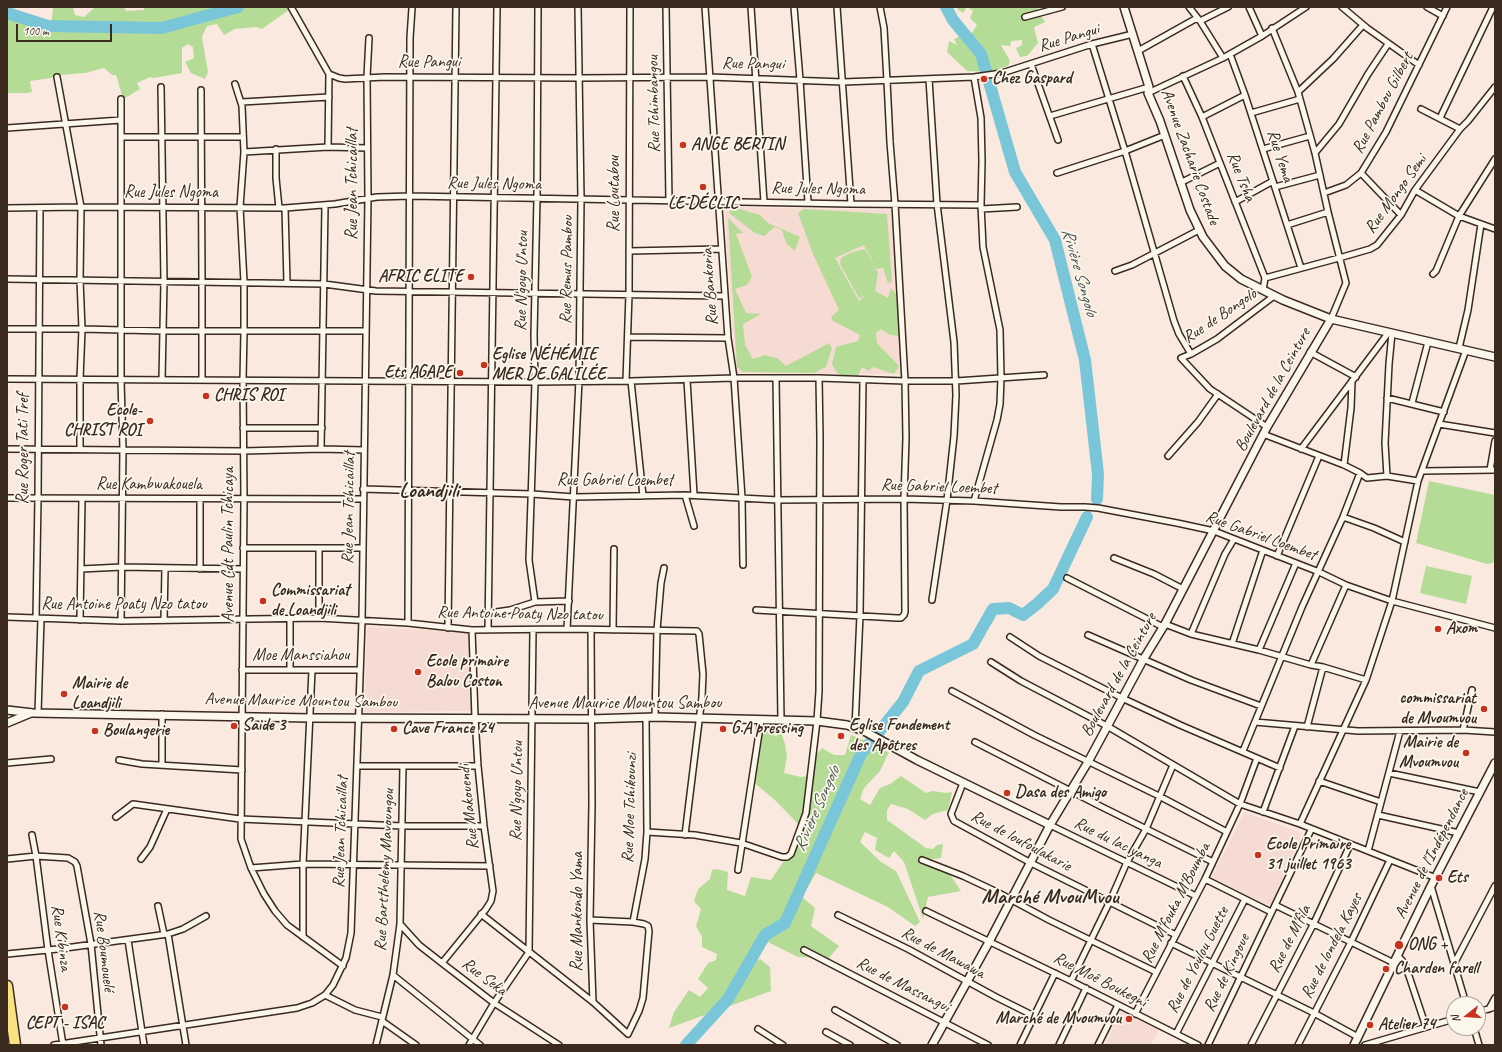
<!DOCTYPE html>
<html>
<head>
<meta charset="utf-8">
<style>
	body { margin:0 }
	#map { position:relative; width:1502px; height:1052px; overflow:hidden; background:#fae9df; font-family:Caveat,sans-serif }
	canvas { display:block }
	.frame { position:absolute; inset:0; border:8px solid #3b2a1e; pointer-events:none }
	.north { position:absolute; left:1446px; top:996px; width:40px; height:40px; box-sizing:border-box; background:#fbf7ec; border:1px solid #aea59a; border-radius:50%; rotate:253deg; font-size:11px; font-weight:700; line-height:16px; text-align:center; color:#3b2a1e }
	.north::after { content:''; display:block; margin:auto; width:14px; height:18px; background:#c8321e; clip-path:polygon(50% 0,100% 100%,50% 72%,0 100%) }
	.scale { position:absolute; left:16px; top:24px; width:96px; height:18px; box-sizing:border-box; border:2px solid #3b2a1e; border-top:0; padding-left:5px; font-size:12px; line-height:14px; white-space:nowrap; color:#3b2a1e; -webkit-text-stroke:3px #fbf7ec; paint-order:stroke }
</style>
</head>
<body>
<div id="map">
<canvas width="1502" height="1052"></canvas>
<div class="frame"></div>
<div class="north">N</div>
<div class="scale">100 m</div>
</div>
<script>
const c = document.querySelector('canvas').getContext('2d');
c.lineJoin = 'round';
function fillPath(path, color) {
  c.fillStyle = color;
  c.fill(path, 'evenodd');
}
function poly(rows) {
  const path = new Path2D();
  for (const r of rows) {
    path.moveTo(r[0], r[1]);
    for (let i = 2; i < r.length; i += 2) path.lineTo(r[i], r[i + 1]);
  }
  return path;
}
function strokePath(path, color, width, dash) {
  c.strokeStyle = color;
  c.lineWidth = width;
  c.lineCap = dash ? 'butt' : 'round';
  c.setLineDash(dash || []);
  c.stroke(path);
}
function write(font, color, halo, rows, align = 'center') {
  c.font = font + ' Caveat,sans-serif';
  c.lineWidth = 3.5;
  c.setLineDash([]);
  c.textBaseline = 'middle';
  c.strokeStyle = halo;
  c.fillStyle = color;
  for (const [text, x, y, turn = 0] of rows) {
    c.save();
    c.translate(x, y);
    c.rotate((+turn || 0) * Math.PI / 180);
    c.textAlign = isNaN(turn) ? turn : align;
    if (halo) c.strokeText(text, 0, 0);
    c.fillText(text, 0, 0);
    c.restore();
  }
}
fillPath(poly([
	[724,207,891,210,903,374,736,373],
	[367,627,468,632,471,711,364,712],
	[1244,812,1302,833,1271,905,1266,904,1212,877],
	[1122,1009,1159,1029,1151,1045,1105,1045]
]), '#f5dbd2');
fillPath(poly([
	[7,7,15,7,10,20,46,28,52,19,53,7,73,7,75,15,84,17,95,7,124,7,126,11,144,10,144,7,285,7,290,9,262,29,256,27,235,29,224,35,217,24,207,26,202,37,208,72,205,79,191,73,185,62,194,58,193,47,188,44,182,48,182,73,154,78,150,77,137,83,140,89,125,98,122,95,116,75,112,75,104,68,85,73,61,75,51,78,30,81,32,92,27,93,7,93],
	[958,7,1037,7,1039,13,1045,22,1034,27,1038,43,1027,56,1020,57,1016,48,1022,45,1022,40,1011,41,1010,46,1001,45,1010,61,1008,66,989,72,967,71,947,52,949,41,957,45,954,39,965,34,961,29,963,27,971,34,977,25,970,18,973,11,967,7,963,13,957,9],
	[733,207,760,215,768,223,800,237,795,251,786,243,782,230,775,227,764,236,755,233,729,213],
	[804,209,887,214,892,282,888,283,883,268,876,269,864,245,835,258,859,301,865,296,859,298,840,264,841,258,850,253,865,249,878,273,875,291,888,298,891,288,896,294,900,336,890,335,881,329,876,333,877,343,899,366,894,374,873,367,869,371,862,367,855,382,837,373,832,364,836,347,858,341,860,335,833,321,831,317,839,310,813,254,798,213],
	[728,218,743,233,736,234,752,277,747,285,735,289,746,313,761,314,743,324,745,345,753,359,765,355,777,358,786,366,829,343,832,348,826,367,814,373,743,372,737,367],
	[1429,481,1495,495,1495,553,1493,563,1487,564,1416,543],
	[1426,566,1472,576,1466,604,1420,593],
	[767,728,776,737,780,729,785,744,787,757,784,773,801,777,809,776,816,755,822,748,834,755,845,755,851,735,869,742,877,749,889,752,880,771,864,788,860,799,870,805,880,788,890,784,901,776,926,793,933,791,946,793,952,792,948,810,933,814,925,820,908,809,891,804,887,810,887,820,926,848,933,849,937,845,943,844,941,858,927,860,951,876,961,891,928,897,923,919,904,862,894,851,889,858,875,850,877,838,865,832,860,842,881,862,896,871,920,922,915,926,888,907,816,873,802,897,815,908,811,926,839,946,829,958,798,957,768,942,758,954,755,962,760,959,770,967,771,991,669,1028,674,1012,689,990,700,997,708,988,698,979,708,963,716,960,717,954,702,947,702,937,696,926,701,909,694,901,698,889,710,879,712,870,717,869,728,872,727,890,745,896,751,877,771,880,785,859,792,857,795,849,802,828,776,801,752,781,759,729]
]), '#b5dc97');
strokePath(poly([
	[946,7,953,20,981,54,1015,172,1055,240,1085,360,1098,474,1097,499],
	[7,13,48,26,162,28,238,7],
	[686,1045,728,999,765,935,785,923,861,754,903,702,919,671,973,644,993,609,1009,608,1023,615,1037,604,1053,589,1087,517]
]), '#7ac6d9', 12);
const street = poly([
	[291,7,329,74],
	[666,7,669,201],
	[705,7,728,338,734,378,742,498,743,565],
	[751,7,764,202],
	[794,7,800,80,808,202],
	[837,7,851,204],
	[1189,7,1200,21,1223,58],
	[1249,7,1262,36],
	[1342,7,1367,28,1419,65],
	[1427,7,1443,16],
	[1025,17,1062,7],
	[1200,21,1228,7],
	[1272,28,1298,92,1315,153,1328,212,1346,283,1331,319],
	[1092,44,1125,151,1174,321,1179,334,1191,354],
	[1138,51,1197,18],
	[1230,54,1245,95,1301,268],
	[1031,64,1058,140],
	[329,74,339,78,345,79,385,77,580,78,710,77,843,82,974,77,1002,73,1092,44,1133,34],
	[1183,76,1202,117,1265,278,1263,290],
	[57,77,81,207,80,280,82,329,80,379,80,449],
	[974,77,981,118,982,161,981,205,983,247,1000,330,1001,378,1000,404,997,420,974,501],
	[929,79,937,204,954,342,956,395,954,436,947,500,932,600],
	[235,84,242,106,244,152,240,207,244,282,244,331,243,380,244,500,241,839,251,868,264,894,275,911,287,925,343,966],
	[161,87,164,281,162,380],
	[201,90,202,282,202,380],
	[1298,92,1333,59,1363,25],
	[1148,93,1223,58,1262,36,1306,7],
	[121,99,121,380,123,449,121,621],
	[242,102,329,97],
	[1421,109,1460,129],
	[1251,113,1300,99],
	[1050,116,1149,87],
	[1202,117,1245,95],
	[1440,118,1493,7],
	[7,128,121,120],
	[121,137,243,137],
	[328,147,329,74],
	[276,149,276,178,279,208],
	[1263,149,1310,136],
	[244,152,328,147,367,148],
	[1315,153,1339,124,1368,74,1388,44],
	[1057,173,1125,151,1165,135],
	[1361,173,1401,215],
	[1180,183,1220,163],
	[1275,187,1320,175],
	[1415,190,1459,216,1495,229],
	[1324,193,1346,185,1361,173,1386,132,1447,7],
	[1235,202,1273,181],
	[7,208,81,207,285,208,335,204,377,197,410,196,851,204,981,205],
	[285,208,287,283],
	[981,209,1017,207],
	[1287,225,1328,212],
	[629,251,721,249],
	[1115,271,1132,265,1199,230],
	[1433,274,1436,271,1459,216,1495,159],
	[1265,278,1339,258,1370,249,1377,245,1401,215,1415,190,1460,129,1468,121,1495,87],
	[7,279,324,284,376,291,724,296],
	[7,329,82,329,164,331,365,331],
	[628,337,728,338],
	[1459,348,1468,310,1481,224],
	[1310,352,1356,377],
	[776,378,781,720],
	[7,379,535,382,631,381,734,378,819,378,905,381,956,381,1044,375],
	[687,380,694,495],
	[626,381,629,294,630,7],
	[631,381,643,496],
	[1387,398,1444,412],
	[1412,403,1428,342],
	[1439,424,1495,433],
	[1267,427,1210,389,1181,358,1191,354,1217,339,1274,296],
	[243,428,322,428],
	[1263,434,1344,465,1360,473,1367,478,1387,476,1418,481],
	[7,449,243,451,321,449,364,450],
	[321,449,325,206],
	[1301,449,1389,332],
	[1168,456,1198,422,1218,394],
	[1344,465,1351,408,1352,381],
	[1490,470,1495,441],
	[1422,471,1495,470],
	[1387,476,1385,443,1389,364,1392,333],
	[363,489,532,494,574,497,685,495,778,500,904,499,974,501,1061,507,1085,507,1098,508,1177,523,1214,531,1319,572,1346,585,1392,601,1495,628],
	[685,495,694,526],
	[7,498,363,499],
	[1343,517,1374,528,1405,542],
	[243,548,362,548],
	[319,548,319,618],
	[1277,556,1319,456],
	[1114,558,1154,574,1183,589],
	[81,569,122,567,243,569],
	[200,569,200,499],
	[1067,578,1163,627],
	[535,602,529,560,535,382,534,335,537,198,538,7],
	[756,610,897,618,901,618,904,615,905,612,904,499,906,438,905,381,895,204,890,142,887,81,884,28,880,7],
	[489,613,510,610,535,602,569,601],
	[7,617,121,621,319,618,408,623,472,630,567,629,697,631,699,634,703,674,702,697,685,835],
	[36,618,38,498,40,208],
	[80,620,82,499],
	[164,620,165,568],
	[408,623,410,38,412,8],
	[1165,624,1191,634,1259,650,1311,665,1323,667,1366,680],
	[448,628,456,7],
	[567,629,579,380,581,199,578,7],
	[488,630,497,7],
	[591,630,592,804,590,920,593,1002],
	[613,630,614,549],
	[1191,634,1225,554,1234,539],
	[1088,635,1191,680,1261,706],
	[1010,637,1039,656,1122,698,1180,725,1280,768],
	[1232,644,1263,550],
	[1259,650,1296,563],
	[991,662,1021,681,1107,726,1240,804,1300,824,1436,878],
	[1311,665,1346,585],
	[290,669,290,619],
	[242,670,359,670],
	[952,691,1034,735,1159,796,1227,832],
	[38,713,41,619],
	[655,717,657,630,661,583,664,568],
	[1255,722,1358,731,1463,730,1495,732],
	[1307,727,1323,667],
	[855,728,860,615,863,380],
	[1463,730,1472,690],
	[975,742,1100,806,1213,862],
	[1243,751,1302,607,1343,517,1360,473],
	[119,760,142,764,242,770],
	[7,763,51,759],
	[162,765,162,714],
	[357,766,478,766],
	[1389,773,1480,792],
	[1319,781,1381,802],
	[963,783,951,814,954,821,1031,863,1176,935],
	[1263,812,1295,726],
	[1378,815,1459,833],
	[116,817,133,804,240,819,403,826,484,826],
	[1300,824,1366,680,1392,601,1418,481,1466,350],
	[1050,825,1196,896],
	[647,832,695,835,741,843,782,857,787,857,791,854,806,813,817,721,819,691,820,437,819,378],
	[32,835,36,856,48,950,63,1045],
	[1368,851,1400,731],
	[7,859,36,856,68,858,75,862,77,866,91,944,101,1045],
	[141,859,150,847,167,809],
	[922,860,963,876,997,892,1049,920,1156,972],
	[251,868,303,864,490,866],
	[738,870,761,720],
	[1205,879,1271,912],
	[1431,886,1466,1004],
	[1275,905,1394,963],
	[158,906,164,934],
	[926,911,1071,981,1198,1045],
	[481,914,593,1002,628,1034,639,1011,643,998,649,931,648,926,644,924,633,922,590,920],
	[838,915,908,949,996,997,1034,1016],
	[633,922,645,859,647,832,646,718],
	[400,924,419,945,442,963,494,1003,559,1045],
	[168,934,186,1045],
	[303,937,303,864,312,670],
	[128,940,144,1045],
	[1171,943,1314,1013,1358,1037],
	[804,950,988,1045],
	[529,952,533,630],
	[7,954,58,949,168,934,183,929,206,916],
	[1398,956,1405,964,1426,1027],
	[442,963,486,909,491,901,493,891,484,826,478,766,475,718,472,630],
	[1454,964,1495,886],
	[393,975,480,1045],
	[1071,981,1110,901,1127,862,1146,829,1173,765],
	[325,995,355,1010,382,1017],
	[1489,1009,1495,998],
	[835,1010,897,1045],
	[1478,1012,1495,1007],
	[1135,1014,1205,879,1240,804,1257,758],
	[382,1021,416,1045],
	[1474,1028,1479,1045],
	[758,1029,783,1045],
	[826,1032,850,1045],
	[1176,1034,1245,899],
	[54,1045,297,1008,312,1003,325,995,333,985,346,958,351,933,362,620,368,198,367,77,369,38],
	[376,1045,393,975,400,924,403,766],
	[469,1045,494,1003,529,952],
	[1020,1045,1055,973],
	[1059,1045,1086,988],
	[1098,1045,1118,1005],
	[1208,1045,1311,830],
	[1251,1045,1314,923,1350,845],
	[1298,1045,1351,942,1390,860],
	[1365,1045,1454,1019]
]);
const secondary = poly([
	[1124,7,1149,87,1148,93,1160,121,1190,210,1203,237,1225,266,1241,279,1283,300,1331,319,1495,357],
	[7,710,33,713,311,718,590,719,655,717,817,721,847,725,864,731,917,760,1050,825],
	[7,723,31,713],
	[932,1045,989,942,1050,825,1088,762,1143,660,1165,624,1267,427,1331,319],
	[1354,1045,1431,886,1495,763]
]);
const highway = poly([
	[7,986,15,1045]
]);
strokePath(street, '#3b2a1e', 8);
strokePath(secondary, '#3b2a1e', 10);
strokePath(highway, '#3b2a1e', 13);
strokePath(street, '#fbf7ec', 5);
strokePath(secondary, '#fbf7ec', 7);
strokePath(highway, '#f8e281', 10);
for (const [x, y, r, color] of [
	[984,79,4,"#c8321e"],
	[683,145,4,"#c8321e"],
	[703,187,4,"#c8321e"],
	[471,277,4,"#c8321e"],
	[484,365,4,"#c8321e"],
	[460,373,4,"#c8321e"],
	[206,396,4,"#c8321e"],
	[150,421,4,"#c8321e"],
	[263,601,4,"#c8321e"],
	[1438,629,4,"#c8321e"],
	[418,672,4,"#c8321e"],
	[64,694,4,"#c8321e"],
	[1484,709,4,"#c8321e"],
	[234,726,4,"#c8321e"],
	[394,729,4,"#c8321e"],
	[723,729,4,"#c8321e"],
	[95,731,4,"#c8321e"],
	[841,736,4,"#c8321e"],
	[1466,753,4,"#c8321e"],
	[1007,793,4,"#c8321e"],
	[1258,855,4,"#c8321e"],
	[1439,878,4,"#c8321e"],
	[1399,945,5,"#c8321e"],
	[1386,969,4,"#c8321e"],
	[65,1007,4,"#c8321e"],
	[1129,1019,4,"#c8321e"],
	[1370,1025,4,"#c8321e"]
]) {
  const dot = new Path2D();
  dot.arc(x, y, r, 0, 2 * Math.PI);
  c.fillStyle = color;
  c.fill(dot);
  strokePath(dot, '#fbf7ec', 1.5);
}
write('17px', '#3b2a1e', '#fbf7ec', [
	["Rue Pangui",1069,38,-17],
	["Rue Pangui",429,63],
	["Rue Pangui",753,64,1],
	["Rue Pambou Gilbert",1383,103,-62],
	["Rue Tchimbangou",654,104,-91],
	["Rue Yema",1280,156,72],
	["Avenue Zacharie Costade",1190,157,70],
	["Rue Tsha",1241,177,68],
	["Rue Jean Tchicaillat",353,184,-90],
	["Rue Jules Ngoma",494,184,1],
	["Rue Jules Ngoma",818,189,1],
	["Rue Jules Ngoma",171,193],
	["Rue Loutabou",615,194,-90],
	["Rue Mongo Semi",1396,194,-54],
	["Rue Remus Pambou",567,270,-89],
	["Rue N'goyo U'ntou",522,281,-89],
	["Rue Bankoria",710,287,-94],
	["Rue de Bongolo",1220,316,-34],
	["Boulevard de la Ceinture",1273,390,-61],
	["Rue Roger Tati Tref",24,449,-90],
	["Rue Gabriel Loembet",615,481],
	["Rue Kambwakouela",149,485],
	["Rue Gabriel Loembet",939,487,2],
	["Rue Jean Tchicaillat",349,508,-89],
	["Rue Gabriel Loembet",1261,536,20],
	["Avenue Cdt Paulin Tchicaya",229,545,-90],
	["Rue Antoine Poaty Nzo tatou",124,605],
	["Rue Antoine Poaty Nzo tatou",520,614,1],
	["Moe Manssiahou",301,656],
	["Boulevard de la Ceinture",1119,675,-61],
	["Avenue Maurice Mountou Sambou",301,701,1],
	["Avenue Maurice Mountou Sambou",625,704],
	["Rue N'goyo U'ntou",517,791,-89],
	["Rue Makouendi",469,807,-96],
	["Rue Moe Tchikounzi",630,808,-88],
	["Rue Jean Tchicaillat",341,832,-88],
	["Rue de loufoulakarie",1021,841,28],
	["Rue du lac yanga",1118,843,26],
	["Avenue de l'Indépendance",1432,854,-63],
	["Rue Bartthelemy Mavoungou",385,870,-87],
	["Rue M'fouka M'Boumba",1176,903,-63],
	["Rue Mankondo Yama",578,912,-90],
	["Rue Kibinza",61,938,82],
	["Rue de M'fila",1290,939,-63],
	["Rue de londela Kayes",1332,946,-63],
	["Rue Boumouelé",104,951,83],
	["Rue de Mawawa",943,953,28],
	["Rue de Youlou Guette",1198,960,-63],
	["Rue de Kingoue",1227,973,-64],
	["Rue Seka",484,977,37],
	["Rue Moê Boukegni",1100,980,27],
	["Rue de Massangui",903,985,27]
]);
write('bold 17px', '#3b2a1e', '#fbf7ec', [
	["Chez Gaspard",992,79],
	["ANGE BERTIN",691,145],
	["LE DÉCLIC",703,204,"center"],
	["AFRIC ELITE",463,277,"right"],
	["Eglise NÉHÉMIE",492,355],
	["MER DE GALILÉE",492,375],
	["Ets AGAPE",452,373,"right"],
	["CHRIS ROI",214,396],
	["Ecole-",142,411,"right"],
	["CHRIST ROI",142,431,"right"],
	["Commissariat",271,591],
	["de Loandjili",271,611],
	["Axom",1446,629],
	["Ecole primaire",426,662],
	["Balou Coston",426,682],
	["Mairie de",72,684],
	["Loandjili",72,704],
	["commissariat",1476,699,"right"],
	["de Mvoumvou",1476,719,"right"],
	["Saide 3",242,726],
	["Eglise Fondement",849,726],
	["des Apôtres",849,746],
	["Cave France 24",402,729],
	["G.A pressing",731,729],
	["Boulangerie",103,731],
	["Mairie de",1458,743,"right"],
	["Mvoumvou",1458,763,"right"],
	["Dasa des Amigo",1015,793],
	["Ecole Primaire",1266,845],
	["31 juillet 1963",1266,865],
	["Ets",1447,878],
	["ONG +",1408,945],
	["Charden farell",1394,969],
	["Marché de Mvoumvou",1121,1019,"right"],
	["CEPT - ISAC",65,1024,"center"],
	["Atelier 74",1378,1025]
], 'left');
write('italic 18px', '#4e5956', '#fbf7ec', [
	["Rivière Songolo",1079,272,74],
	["Rivière Songolo",817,809,-66]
]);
write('bold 21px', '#3b2a1e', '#fbf7ec', [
	["Loandjili",429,491],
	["Marché MvouMvou",1050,897]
]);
</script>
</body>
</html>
